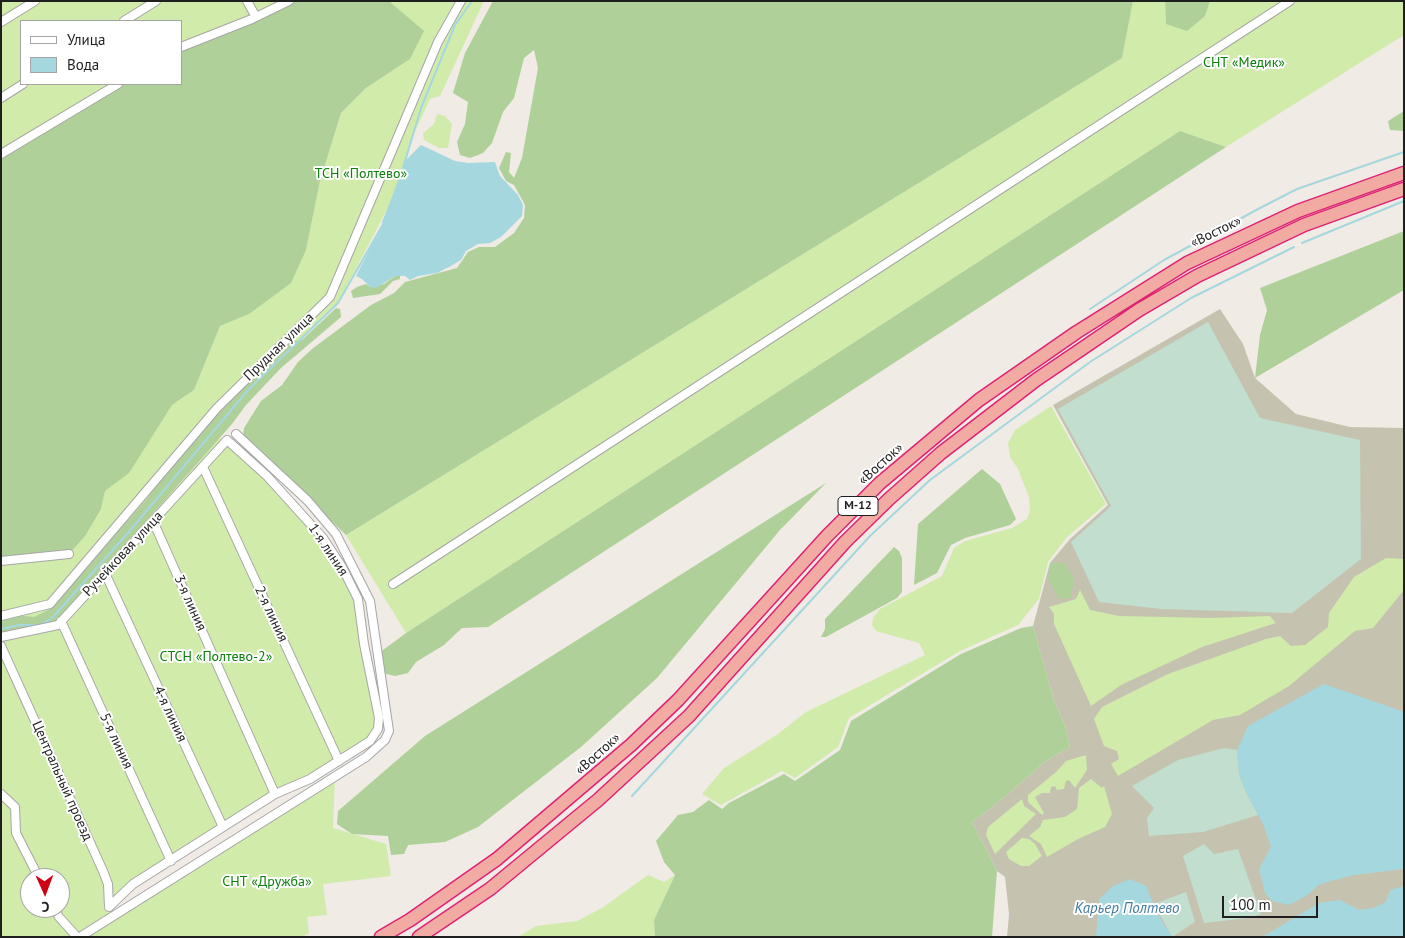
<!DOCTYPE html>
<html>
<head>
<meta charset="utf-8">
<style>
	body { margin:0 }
	#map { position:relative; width:1405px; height:938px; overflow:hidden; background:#f0ebe5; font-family:"PT Sans",sans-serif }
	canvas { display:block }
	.frame { position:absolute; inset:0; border:2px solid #1f1f1f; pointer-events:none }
	.legend { position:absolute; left:20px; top:20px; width:162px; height:65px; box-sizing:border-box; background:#fff; border:1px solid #a5a5a5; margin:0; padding:6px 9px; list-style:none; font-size:15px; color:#1f1f1f }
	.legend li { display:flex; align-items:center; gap:10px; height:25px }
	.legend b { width:25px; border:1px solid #a5a5a5 }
	.north { position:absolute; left:20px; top:868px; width:50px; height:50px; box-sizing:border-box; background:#fff; border:1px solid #a5a5a5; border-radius:50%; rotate:178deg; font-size:14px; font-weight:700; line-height:20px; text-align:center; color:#1f1f1f }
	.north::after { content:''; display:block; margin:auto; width:18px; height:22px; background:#ce0014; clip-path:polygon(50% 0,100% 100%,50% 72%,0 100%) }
	.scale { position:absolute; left:1222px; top:896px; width:96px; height:22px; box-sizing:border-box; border:2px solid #1f1f1f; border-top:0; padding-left:6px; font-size:15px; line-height:18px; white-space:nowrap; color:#1f1f1f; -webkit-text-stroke:4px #fff; paint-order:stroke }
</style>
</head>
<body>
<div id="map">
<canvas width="1405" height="938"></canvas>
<div class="frame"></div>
<ul class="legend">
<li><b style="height:6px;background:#fff"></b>Улица</li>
<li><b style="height:14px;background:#a5d7de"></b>Вода</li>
</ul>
<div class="north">С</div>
<div class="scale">100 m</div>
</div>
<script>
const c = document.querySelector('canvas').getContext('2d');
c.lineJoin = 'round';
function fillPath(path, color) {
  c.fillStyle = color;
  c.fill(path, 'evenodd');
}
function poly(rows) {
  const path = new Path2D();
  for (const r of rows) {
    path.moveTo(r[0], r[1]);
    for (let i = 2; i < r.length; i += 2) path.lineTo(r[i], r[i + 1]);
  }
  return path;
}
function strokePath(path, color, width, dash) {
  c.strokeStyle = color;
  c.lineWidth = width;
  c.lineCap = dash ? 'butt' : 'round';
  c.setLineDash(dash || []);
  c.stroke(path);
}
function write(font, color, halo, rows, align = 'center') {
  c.font = font + ' "PT Sans",sans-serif';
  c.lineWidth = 4;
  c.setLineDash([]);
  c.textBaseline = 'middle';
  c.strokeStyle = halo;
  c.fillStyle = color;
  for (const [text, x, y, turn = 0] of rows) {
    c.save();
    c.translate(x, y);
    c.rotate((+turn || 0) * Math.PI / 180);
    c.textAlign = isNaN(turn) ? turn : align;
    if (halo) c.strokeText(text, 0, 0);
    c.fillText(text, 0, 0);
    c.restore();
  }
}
fillPath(poly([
	[1220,309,1243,344,1255,378,1296,414,1350,427,1404,428,1404,937,1007,937,1009,914,1005,877,997,871,972,822,995,805,1046,761,1070,747,1065,725,1054,701,1033,626,1050,563,1070,539,1108,505,1053,405]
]), '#c5c3b0');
fillPath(poly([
	[1,1,290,1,181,50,181,21,21,21,21,84,120,84,1,157],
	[389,1,484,1,440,96,430,99,411,140,394,196,338,303,248,390,209,436,227,440,323,538,358,599,378,729,357,751,275,794,133,884,109,907,109,918,335,776,333,828,386,844,391,876,323,884,327,915,307,917,309,933,302,937,1,937,1,561,101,509,105,491,129,472,172,405,194,390,220,326,249,314,306,250,320,181,341,113,366,88,410,59,423,32],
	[30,878,60,878,60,908,30,908],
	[1133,1,1165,1,1166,24,1205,16,1210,1,1404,1,1404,35,1226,147,1180,131,406,633,346,535,1122,58],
	[437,114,445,116,452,124,448,148,439,148,424,140,423,133,434,124],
	[1051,406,1106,504,1067,537,1048,562,1039,599,1018,625,960,651,849,718,838,747,795,778,782,771,721,805,702,794,724,768,778,734,806,712,925,655,919,643,876,631,872,625,873,618,880,609,942,576,954,548,965,541,1012,528,1027,519,1030,511,1029,497,1018,469,1010,457,1008,443,1015,430],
	[1386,558,1404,559,1404,590,1373,628,1355,631,1289,686,1240,715,1213,720,1118,776,1111,764,1119,759,1117,751,1104,746,1094,719,1102,707,1168,674,1266,639,1280,636,1291,646,1305,645,1328,627,1329,613,1354,577],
	[1080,590,1090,610,1119,616,1211,618,1270,616,1276,623,1202,647,1121,685,1091,706,1054,624,1054,614,1049,607,1076,599],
	[1086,755,1087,770,1075,788,1069,780,1066,781,1064,789,1057,790,1055,786,1051,787,1050,793,1042,793,1035,797,1044,813,1042,815,1028,802,1028,795,1056,772,1066,761],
	[1091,779,1102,788,1104,786,1112,814,1105,827,1078,839,1047,857,1041,844,1029,836,1040,827,1043,820,1065,817,1077,809,1079,788],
	[1022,799,1024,806,1036,814,995,854,986,835,988,827],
	[1022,838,1029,839,1035,844,1042,856,1029,866,1021,866,1009,859,1006,852],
	[648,875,664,882,675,875,654,920,655,937,518,937,536,926,577,921,602,908]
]), '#d0ebaa');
fillPath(poly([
	[290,1,389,1,424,31,410,59,366,88,341,113,320,181,306,250,291,283,249,314,220,326,194,390,172,405,129,473,105,491,101,509,85,536,69,554,1,561,1,157,120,84,181,84,181,50],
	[493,1,1133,1,1122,58,346,535,243,437,244,428,261,401,282,385,298,362,312,349,371,305,394,293,405,282,457,268,468,252,479,247,495,247,514,233,524,218,525,205,514,185,506,181,499,168,506,152,511,153,509,172,514,178,522,158,538,68,534,50,524,58,514,98,503,112,492,143,483,153,470,158,460,155,457,142,465,124,468,102,453,93,465,53],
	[1165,1,1210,1,1205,16,1187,31,1166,24],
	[1404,111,1404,131,1390,130,1388,121],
	[1180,131,1226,147,488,627,462,628,444,645,416,662,408,673,395,676,383,673,375,656,406,633],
	[1404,231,1404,290,1255,378,1260,335,1267,310,1260,288],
	[395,276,400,276,400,279,393,281,380,294,353,298,351,291,357,287,366,284,370,287,384,284],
	[336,308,340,309,341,317,281,368,246,405,232,424,57,622,38,631,18,630,1,633,1,618,13,615,34,617,48,610,146,500,173,464,220,409,293,341,302,340],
	[982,469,1000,484,1016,519,1010,525,965,538,951,545,937,573,914,585,918,524],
	[826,483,780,530,657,678,581,747,478,827,445,842,408,845,404,854,391,855,388,836,352,834,337,824,338,811,425,736],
	[894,547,899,551,902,558,902,592,897,598,826,637,821,637,825,629,825,619],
	[1050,563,1064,563,1074,579,1071,598,1059,599,1048,579],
	[1033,626,1054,701,1065,725,1070,747,1046,761,995,805,972,822,997,871,992,937,655,937,654,920,675,875,664,862,656,841,678,815,693,812,709,800,722,809,729,803,784,774,795,781,840,750,851,721,961,654,1021,628]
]), '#afd099');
fillPath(poly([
	[1208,322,1260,418,1360,440,1361,559,1292,613,1162,609,1099,602,1071,542,1111,506,1058,409],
	[1224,748,1237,750,1239,774,1246,792,1258,815,1203,832,1149,836,1147,818,1154,808,1132,786,1178,760],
	[1204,844,1214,854,1238,849,1261,914,1247,918,1204,923,1183,856],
	[1186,892,1195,922,1172,937,1154,904]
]), '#c2dece');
fillPath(poly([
	[421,145,455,161,468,163,495,162,500,176,518,195,523,205,522,216,501,237,490,243,478,244,466,251,461,260,449,267,437,273,418,276,410,280,405,276,395,276,376,288,370,287,362,279,356,276,381,227,405,161],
	[1324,684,1404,712,1404,869,1354,875,1320,884,1306,896,1289,905,1272,901,1265,893,1259,869,1271,847,1263,824,1246,792,1239,774,1237,750,1248,726],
	[1130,879,1146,886,1158,915,1172,937,1096,937,1099,899,1113,886],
	[1404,886,1404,937,1262,937,1319,903,1340,900,1359,910,1373,908,1386,902,1390,890]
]), '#a5d7de');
strokePath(poly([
	[403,168,421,108,455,25,472,1],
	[383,222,394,196],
	[1302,243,1404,201],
	[1090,309,1164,260,1262,207,1297,189,1404,152],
	[1,629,19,625,40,625,52,618,127,534,248,390,338,303,382,226],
	[632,796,870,536,930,480,1090,362,1191,298,1294,247]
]), '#a5d7de', 2);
const minor = poly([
	[247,1,256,17],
	[124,21,156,1],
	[1,22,35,1],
	[181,47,252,19,289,1],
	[1,98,23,84],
	[1,154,118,84],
	[203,467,339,761],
	[153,521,275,794],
	[1,561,69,554],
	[105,573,223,827],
	[393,584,1290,1],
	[1,616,50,604,217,408,330,297,438,42,461,1],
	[61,621,171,861],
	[1,637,58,625,227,440,267,476,323,538,342,567,358,599,364,644,379,718,378,729,370,741,310,779,275,794,133,884,109,907],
	[1,646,103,871,108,884,109,907],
	[1,794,15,807,16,833,39,878],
	[54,908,59,917,77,937],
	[80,937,366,757,385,740,389,731,370,601,336,534,308,501,236,434]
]);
const trunk = poly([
	[381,937,410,920,497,859,631,745,678,700,827,536,880,483,979,400,1077,332,1187,263,1298,211,1404,173],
	[419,937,490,889,598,800,689,716,845,542,889,499,941,453,1036,380,1139,310,1197,276,1304,225,1404,189]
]);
strokePath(minor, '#a6a6a6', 10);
strokePath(trunk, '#de2275', 15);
strokePath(minor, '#fff', 8);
strokePath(trunk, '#f2aba2', 12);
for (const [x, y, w] of [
	[858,506,40]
]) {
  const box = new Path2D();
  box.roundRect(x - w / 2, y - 9.5, w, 19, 4);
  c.fillStyle = '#fff';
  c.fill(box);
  strokePath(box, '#1f1f1f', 1);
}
write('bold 12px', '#1f1f1f', null, [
	["М-12",858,506]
]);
write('14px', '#0c800a', '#fff', [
	["СНТ «Медик»",1244,63],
	["ТСН «Полтево»",361,174],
	["СТСН «Полтево-2»",216,657],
	["СНТ «Дружба»",267,882]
]);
write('14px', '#1f1f1f', '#fff', [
	["«Восток»",1216,232,-26],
	["Прудная улица",279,347,-44],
	["«Восток»",881,464,-42],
	["1-я линия",328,550,56],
	["Ручейковая улица",123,554,-47],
	["3-я линия",190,603,66],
	["2-я линия",271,614,65],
	["4-я линия",170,714,65],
	["5-я линия",116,741,65],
	["«Восток»",598,754,-42],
	["Центральный проезд",62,781,66]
]);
write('italic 15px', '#437ba1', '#fff', [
	["Карьер Полтево",1127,909]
]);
</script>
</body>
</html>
